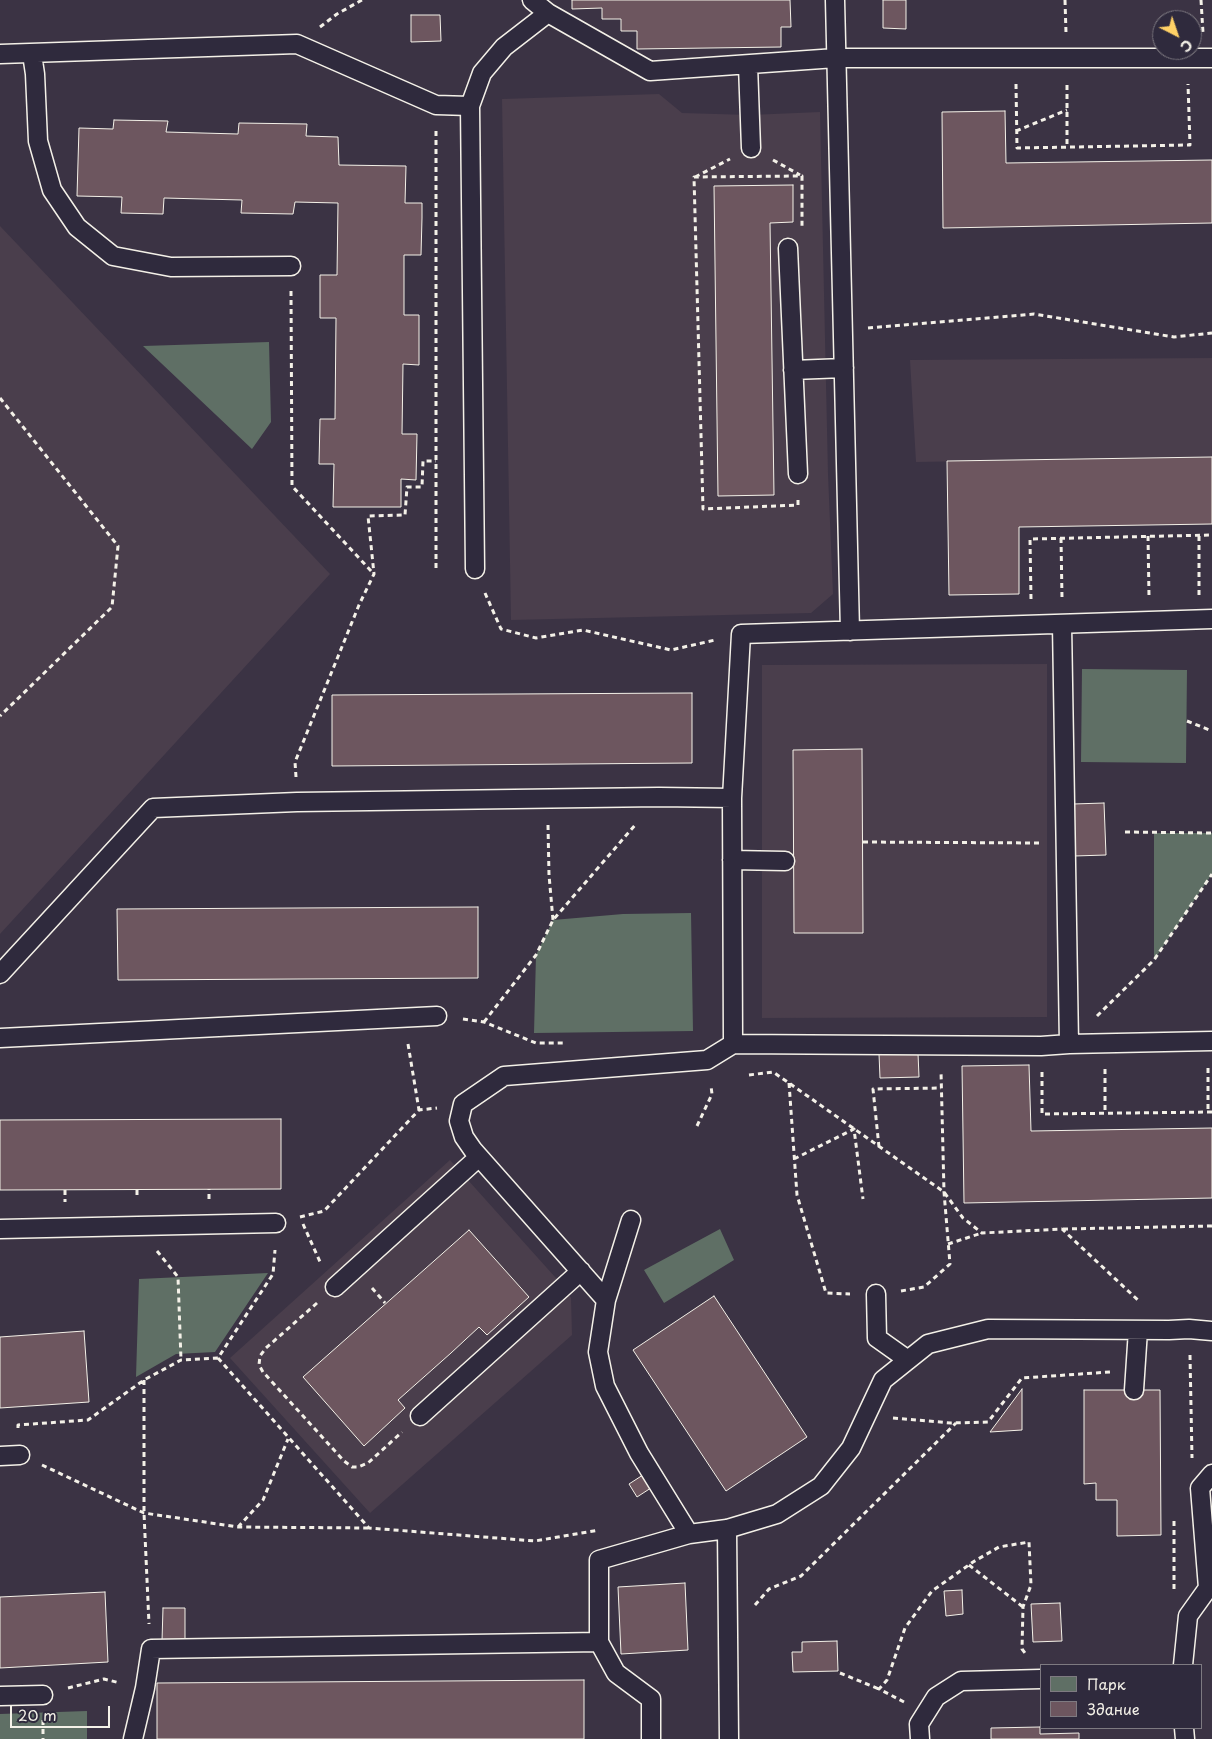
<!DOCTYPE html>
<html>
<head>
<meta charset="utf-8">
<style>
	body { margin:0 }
	#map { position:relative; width:1212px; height:1739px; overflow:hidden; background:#3b3344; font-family:"Playpen Sans",sans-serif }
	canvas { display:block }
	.legend { position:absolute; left:1040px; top:1664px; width:162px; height:65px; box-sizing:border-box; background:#2f2a3d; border:1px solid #7e7a81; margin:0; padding:6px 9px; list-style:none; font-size:15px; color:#f4f1e8 }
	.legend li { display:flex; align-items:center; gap:10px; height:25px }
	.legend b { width:25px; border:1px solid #7e7a81 }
	.north { position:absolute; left:1152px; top:10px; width:50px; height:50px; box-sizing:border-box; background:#2f2a3d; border:1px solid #7e7a81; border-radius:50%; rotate:139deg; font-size:14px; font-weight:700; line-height:20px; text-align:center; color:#f4f1e8 }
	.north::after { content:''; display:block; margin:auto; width:18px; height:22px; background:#ffd166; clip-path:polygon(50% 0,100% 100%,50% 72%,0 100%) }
	.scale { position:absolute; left:10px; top:1706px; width:100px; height:22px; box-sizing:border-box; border:2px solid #f4f1e8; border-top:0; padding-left:6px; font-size:15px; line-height:18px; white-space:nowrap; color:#f4f1e8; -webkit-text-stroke:4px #2f2a3d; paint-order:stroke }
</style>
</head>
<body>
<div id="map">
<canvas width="1212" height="1739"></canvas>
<ul class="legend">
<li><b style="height:14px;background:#5f6f65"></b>Парк</li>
<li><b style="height:14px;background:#6d565f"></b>Здание</li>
</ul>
<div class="north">С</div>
<div class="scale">20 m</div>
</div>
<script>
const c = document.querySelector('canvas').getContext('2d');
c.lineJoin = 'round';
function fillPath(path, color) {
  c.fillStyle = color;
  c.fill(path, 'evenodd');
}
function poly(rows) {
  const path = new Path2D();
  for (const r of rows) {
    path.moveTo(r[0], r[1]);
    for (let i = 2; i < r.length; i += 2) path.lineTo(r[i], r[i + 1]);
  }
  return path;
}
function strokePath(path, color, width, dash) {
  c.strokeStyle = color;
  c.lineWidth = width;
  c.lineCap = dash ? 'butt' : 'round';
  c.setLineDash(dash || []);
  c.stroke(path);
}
fillPath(poly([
	[659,94,682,113,750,115,820,112,828,474,833,594,811,613,511,620,502,99],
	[0,226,330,574,0,934],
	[1212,358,1212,457,916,462,910,360],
	[1047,664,1047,1017,762,1018,762,665],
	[450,1160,564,1287,571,1298,572,1335,370,1513,230,1358]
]), '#4a3e4c');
fillPath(poly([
	[269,342,271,422,252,449,143,346],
	[1082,669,1187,670,1186,763,1081,762],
	[1154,833,1212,833,1212,874,1154,960],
	[691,913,693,1031,534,1033,536,955,553,920,623,914],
	[720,1229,734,1260,664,1303,644,1270],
	[268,1273,215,1352,176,1354,136,1377,139,1279],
	[87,1711,87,1739,0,1739,0,1714]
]), '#5f6f65');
const building = poly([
	[572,0,790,0,791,27,781,27,781,47,637,49,637,31,621,31,621,19,602,19,602,8,572,9,572,0],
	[883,0,906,0,906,29,883,28,883,0],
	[411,15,440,15,441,41,411,42,411,15],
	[1005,111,1006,163,1212,160,1212,223,943,228,942,112,1005,111],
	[114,120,168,121,166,132,238,134,239,123,307,124,306,136,338,137,339,165,406,166,405,203,422,203,422,218,421,255,404,255,404,315,419,315,419,365,403,364,402,434,417,434,416,480,401,479,401,507,333,507,334,464,319,464,320,419,335,419,336,318,320,318,320,275,337,275,338,203,295,202,293,214,241,213,242,200,164,198,163,214,121,213,122,197,77,196,79,128,113,129,114,120],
	[793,185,793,222,770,223,774,495,718,496,714,186,793,185],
	[1212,457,1212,524,1019,527,1019,594,949,595,947,461,1212,457],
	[692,693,692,763,332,766,332,695,692,693],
	[862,749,863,933,794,933,793,750,862,749],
	[1104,803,1106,855,1074,856,1073,804,1104,803],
	[478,907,478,978,118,980,117,909,478,907],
	[918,1053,919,1077,880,1078,879,1054,918,1053],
	[1029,1065,1031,1131,1212,1128,1212,1198,964,1203,962,1066,1029,1065],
	[281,1119,281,1189,0,1190,0,1120,281,1119],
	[469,1230,529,1297,487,1335,479,1327,451,1353,398,1400,405,1408,364,1446,303,1377,469,1230],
	[714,1296,807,1437,726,1491,633,1350,714,1296],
	[84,1331,89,1402,0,1408,0,1337,84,1331],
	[1022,1389,1022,1430,990,1432,1022,1389],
	[1084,1390,1160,1390,1161,1535,1117,1536,1117,1500,1096,1500,1096,1483,1084,1484,1084,1390],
	[646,1473,654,1486,637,1497,629,1484,646,1473],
	[685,1583,688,1650,621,1654,618,1587,685,1583],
	[962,1590,963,1614,946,1616,944,1591,962,1590],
	[105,1592,108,1662,0,1668,0,1597,105,1592],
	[1060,1603,1062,1641,1033,1642,1031,1604,1060,1603],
	[163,1608,185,1608,185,1642,162,1641,163,1608],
	[837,1641,838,1671,793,1672,792,1652,802,1652,802,1642,837,1641],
	[584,1680,584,1739,157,1739,157,1683,584,1680],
	[1040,1727,1040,1734,1079,1733,1079,1739,991,1739,991,1728,1040,1727]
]);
fillPath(building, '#6d565f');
strokePath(building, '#f4f1e8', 1);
const lane = poly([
	[532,0,548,13,650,71,836,58,1212,58],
	[835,0,850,631],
	[0,54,297,44,436,105,470,106],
	[32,54,35,74,38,141,52,190,77,227,113,256,171,267,291,266],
	[748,65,751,148],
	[788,248,798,474],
	[793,370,844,368],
	[475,569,470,106,482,73,504,47,548,13],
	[1062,624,1069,1044],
	[732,860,785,861],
	[0,974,153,808,297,802,659,797,732,798,741,634,1212,619],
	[0,1038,437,1016],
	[733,1044,1041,1046,1069,1044,1212,1041],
	[631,1220,606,1300,598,1352,605,1386,639,1453,689,1534],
	[0,1229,276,1223],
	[335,1287,479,1157],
	[876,1294,877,1338,908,1360],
	[606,1300,473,1150,464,1137,459,1121,463,1104,504,1076,707,1060,733,1044,732,798],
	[1134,1390,1138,1330],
	[420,1416,581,1271],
	[0,1456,20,1455],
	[727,1529,729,1739],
	[1183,1665,1188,1616,1208,1588,1200,1488,1212,1474],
	[0,1696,43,1695],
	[1184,1728,1185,1739],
	[133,1739,145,1688,151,1649,599,1642],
	[651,1739,651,1699,616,1673,599,1642,599,1560,689,1534,727,1529,777,1514,821,1486,851,1448,883,1380,928,1344,988,1329,1169,1330,1189,1329,1212,1331],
	[920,1739,919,1724,936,1697,961,1681,1041,1679]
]);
strokePath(lane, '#f4f1e8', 21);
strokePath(poly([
	[1065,0,1066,33],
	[1201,0,1203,33],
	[320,27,337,14,362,0],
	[1016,84,1017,148,1190,145,1188,84],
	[1067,85,1067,146],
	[436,131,436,571],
	[1016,131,1067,110],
	[773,160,800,175],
	[695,177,730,159],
	[291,291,292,486,373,573],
	[868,328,1034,314,1174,337,1212,333],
	[0,398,118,546,112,607,0,716],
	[798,500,798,505,703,509,694,177,802,176,802,226],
	[1148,536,1149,596],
	[1199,536,1199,595],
	[1061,538,1062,598],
	[485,593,501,629,536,638,583,630,671,650,715,640],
	[1031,599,1030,539,1212,535],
	[1187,721,1212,731],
	[296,777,295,762,359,605,374,574,368,516,405,515,407,487,422,487,423,461,436,461],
	[548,825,549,875,553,920],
	[1125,832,1212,833],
	[863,842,1040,843],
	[1097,1016,1154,960,1212,874],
	[463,1019,484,1022,536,1043,565,1043],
	[484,1022,536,955,553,920,636,824],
	[408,1044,419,1110],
	[1208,1068,1208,1112],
	[1105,1069,1105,1113],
	[1042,1072,1042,1114,1212,1112],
	[749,1075,773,1072,789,1083,944,1192,963,1218,982,1233,1062,1229,1140,1302],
	[789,1083,797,1195,826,1293,850,1294],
	[697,1126,712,1094,711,1086],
	[879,1147,873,1089,941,1088],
	[794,1159,854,1129,863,1199],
	[65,1190,65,1202],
	[137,1190,137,1199],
	[209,1199,209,1189],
	[300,1217,324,1211,419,1110,437,1108],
	[303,1224,321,1264],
	[1063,1229,1212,1226],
	[948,1244,982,1233],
	[157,1251,178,1277,181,1360],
	[372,1288,385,1303],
	[901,1291,924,1287,950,1264,944,1192,941,1071],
	[317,1303,266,1348,260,1356,259,1365,263,1372,344,1461,352,1467,358,1467,368,1463,402,1432],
	[1190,1355,1192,1458],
	[218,1358,369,1528,535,1541,599,1530],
	[144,1380,144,1513,149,1624],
	[893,1418,951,1423,988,1422,1022,1378,1110,1372],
	[18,1428,18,1425,88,1420,144,1380,181,1360,218,1358,273,1274,275,1250],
	[42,1465,144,1513,238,1527,369,1528],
	[238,1527,263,1500,288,1439],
	[969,1565,1023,1607],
	[1174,1589,1174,1518],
	[755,1605,769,1589,801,1576,956,1423],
	[840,1673,879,1689],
	[68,1688,104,1679,120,1683],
	[904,1702,879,1689,887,1680,905,1628,932,1591,973,1562,999,1547,1029,1542,1031,1585,1023,1607,1022,1649,1025,1653],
	[43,1720,43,1739]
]), '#f4f1e8', 3, [5, 4]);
strokePath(lane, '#2f2a3d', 18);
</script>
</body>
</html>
